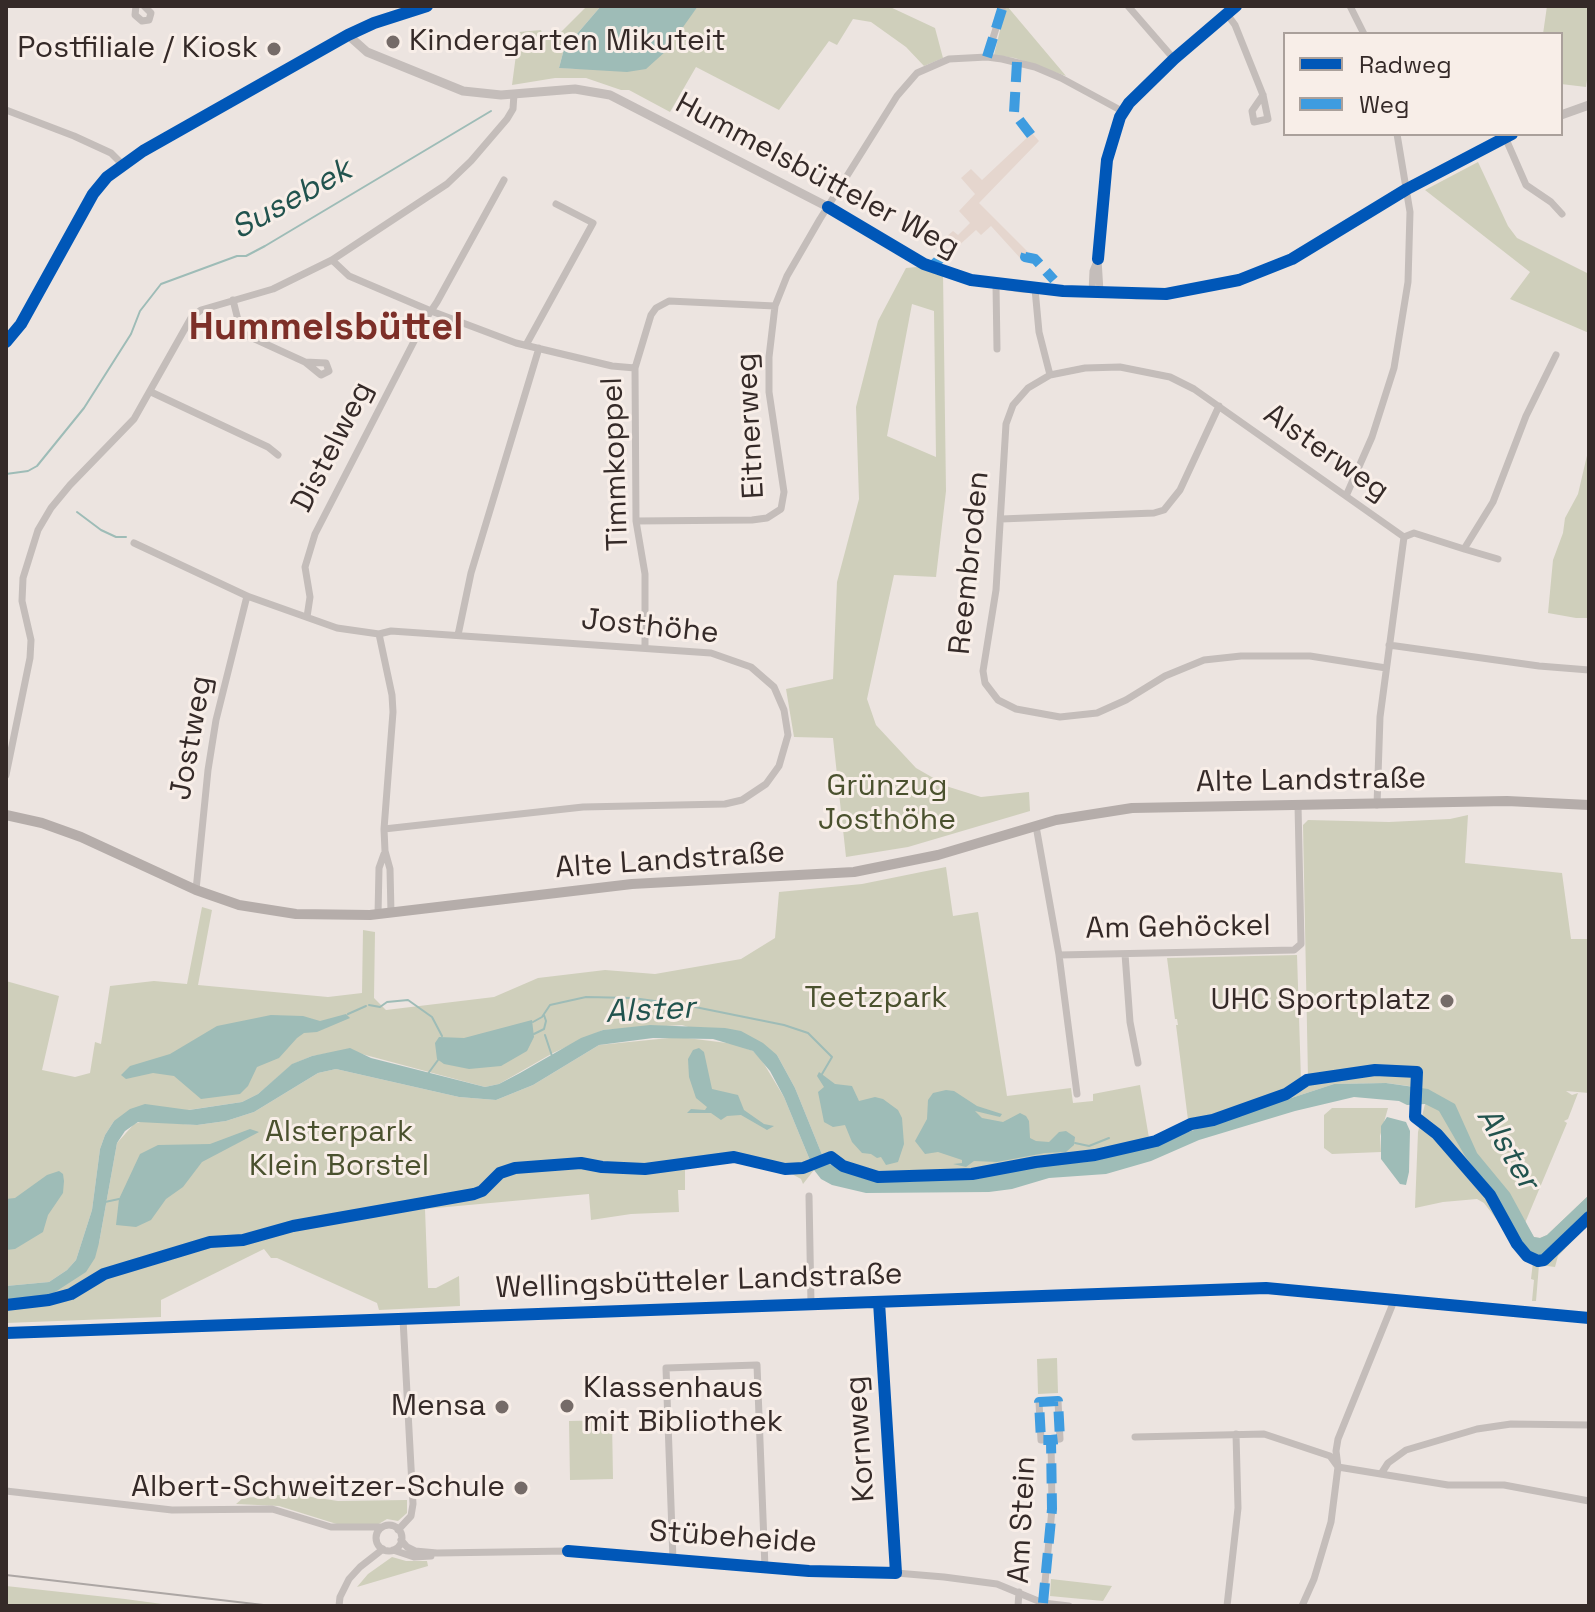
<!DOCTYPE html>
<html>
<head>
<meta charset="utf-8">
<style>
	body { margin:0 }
	#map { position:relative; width:1595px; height:1612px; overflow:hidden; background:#ece4e0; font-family:"Space Grotesk",sans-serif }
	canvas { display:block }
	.frame { position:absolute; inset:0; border:8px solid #352a28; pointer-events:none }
	.legend { position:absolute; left:1283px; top:32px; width:280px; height:104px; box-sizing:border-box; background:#f8eee8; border:2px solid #aaa09b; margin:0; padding:10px 14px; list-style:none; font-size:24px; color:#352a28 }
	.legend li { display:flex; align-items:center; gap:16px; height:40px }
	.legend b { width:40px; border:2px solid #aaa09b }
</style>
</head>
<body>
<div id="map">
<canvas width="1595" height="1612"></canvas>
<div class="frame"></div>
<ul class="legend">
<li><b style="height:10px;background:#0057b8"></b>Radweg</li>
<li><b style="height:10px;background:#3e9ce0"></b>Weg</li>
</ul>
</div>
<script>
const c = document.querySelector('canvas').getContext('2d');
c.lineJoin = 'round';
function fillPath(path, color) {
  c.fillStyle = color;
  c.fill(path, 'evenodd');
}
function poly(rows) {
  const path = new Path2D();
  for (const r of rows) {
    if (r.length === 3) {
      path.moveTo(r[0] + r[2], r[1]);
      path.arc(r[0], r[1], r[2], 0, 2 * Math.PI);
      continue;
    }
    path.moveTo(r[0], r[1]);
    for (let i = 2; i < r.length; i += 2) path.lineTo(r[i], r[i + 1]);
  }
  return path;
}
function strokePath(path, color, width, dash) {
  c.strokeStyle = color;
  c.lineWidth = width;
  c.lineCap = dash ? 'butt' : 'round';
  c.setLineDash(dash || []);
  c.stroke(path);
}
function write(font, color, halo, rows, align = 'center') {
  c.font = font + ' "Space Grotesk",sans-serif';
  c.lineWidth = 6;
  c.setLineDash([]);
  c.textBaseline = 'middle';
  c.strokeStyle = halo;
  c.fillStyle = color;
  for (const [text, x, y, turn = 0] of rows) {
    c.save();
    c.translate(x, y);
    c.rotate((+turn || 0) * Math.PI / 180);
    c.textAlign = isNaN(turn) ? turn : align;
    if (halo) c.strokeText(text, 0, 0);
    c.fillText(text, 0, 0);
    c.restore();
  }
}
fillPath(poly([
	[587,6,601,6,564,49,559,68,589,69,690,15,698,6,888,6,935,28,943,58,924,66,906,47,871,22,853,19,837,45,829,41,779,110,696,67,670,112,629,90,621,90,586,78,555,78,512,85,519,32,541,30,542,33,560,33],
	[1006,6,1007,6,1066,76,1015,58,994,55],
	[1547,6,1589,7,1589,66,1586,87,1561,84,1561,34,1543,34],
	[1478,162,1508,226,1517,238,1589,274,1589,333,1510,299,1530,272,1425,190],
	[928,266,943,273,946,491,936,577,894,575,867,699,876,725,916,768,949,787,981,797,1029,792,1030,811,908,847,846,857,833,738,794,737,786,689,833,679,837,582,859,499,856,407,878,321,906,268],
	[912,304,934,311,936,457,887,436],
	[1589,447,1589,618,1576,618,1548,613,1553,560,1563,533,1565,518,1578,494],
	[1468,815,1465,863,1562,873,1571,939,1589,939,1589,1093,1566,1091,1572,1095,1578,1093,1568,1119,1564,1121,1567,1123,1525,1223,1534,1237,1540,1238,1547,1235,1589,1195,1589,1224,1558,1256,1555,1267,1539,1265,1536,1301,1532,1301,1534,1280,1531,1279,1533,1262,1511,1244,1504,1229,1484,1203,1477,1199,1443,1202,1415,1208,1418,1132,1425,1104,1416,1087,1386,1083,1334,1084,1127,1152,1086,1162,976,1179,891,1182,862,1178,825,1162,795,1088,777,1055,682,1025,603,1030,553,1053,499,1084,485,1087,358,1053,342,1051,312,1056,293,1064,258,1094,242,1102,114,1121,105,1135,100,1149,92,1210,76,1260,67,1270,49,1282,6,1286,6,981,59,996,42,1070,75,1077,90,1073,95,1042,101,1044,110,986,154,981,187,984,202,907,212,910,198,985,328,997,362,993,363,930,375,932,374,998,386,1010,494,997,538,978,605,970,655,974,741,959,775,938,779,892,862,884,946,867,953,916,978,912,1007,1096,1071,1088,1073,1103,1093,1101,1093,1094,1140,1085,1149,1138,1188,1120,1176,1025,1178,1025,1177,1019,1175,1019,1167,958,1297,955,1301,1080,1308,1078,1303,825,1308,820,1389,822,1450,819],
	[679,1037,735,1044,753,1051,761,1059,784,1097,814,1170,803,1184,801,1179,790,1173,738,1160,723,1161,685,1166,685,1190,678,1190,679,1212,631,1214,591,1220,589,1194,425,1209,428,1288,436,1288,459,1276,460,1306,379,1310,377,1303,277,1258,271,1258,264,1249,161,1300,161,1317,6,1323,6,1303,52,1294,99,1243,117,1143,134,1124,143,1121,197,1125,226,1121,254,1112,318,1073,336,1069,459,1097,496,1100,533,1085,599,1045],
	[1332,1108,1388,1108,1380,1136,1381,1152,1332,1154,1324,1148,1324,1115],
	[1057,1358,1058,1393,1038,1394,1037,1359],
	[612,1420,613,1479,570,1480,569,1421],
	[292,1494,338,1501,407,1500,407,1513,398,1521,387,1519,377,1525,343,1526,279,1506,236,1504,243,1498],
	[392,1557,406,1561,427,1561,428,1566,357,1587,368,1574],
	[1051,1579,1112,1586,1103,1601,1050,1596],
	[6,1586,125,1599,177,1606,6,1606]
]), '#cfcfbb');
fillPath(poly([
	[1032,133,1039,141,979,203,1028,252,1021,259,991,226,981,235,976,230,956,248,946,237,953,231,958,235,970,223,959,211,975,194,961,178,971,169,982,180]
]), '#e5d6ce');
fillPath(poly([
	[601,6,698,6,666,51,646,69,627,72,559,68,564,49],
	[346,1014,350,1018,317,1032,304,1033,297,1038,279,1058,257,1067,248,1086,240,1094,201,1099,174,1076,153,1073,126,1079,121,1075,130,1066,170,1054,217,1026,271,1015,303,1016,320,1021],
	[532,1020,534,1037,527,1051,501,1066,469,1069,444,1064,437,1059,435,1043,439,1037,464,1038],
	[650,1025,725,1028,741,1031,763,1043,777,1055,795,1088,825,1162,862,1178,891,1182,976,1179,1030,1167,1086,1162,1127,1152,1334,1084,1386,1083,1428,1089,1455,1104,1477,1153,1510,1193,1534,1237,1540,1238,1547,1235,1589,1195,1589,1213,1547,1256,1535,1259,1529,1256,1523,1252,1499,1201,1465,1156,1439,1111,1425,1104,1407,1105,1399,1101,1354,1097,1295,1111,1199,1140,1151,1161,1106,1174,1049,1178,1012,1189,989,1192,866,1193,832,1185,821,1179,814,1170,784,1097,770,1071,753,1051,713,1039,653,1038,599,1045,533,1085,496,1100,459,1097,336,1069,318,1073,254,1112,226,1121,197,1125,138,1122,125,1131,117,1143,99,1243,95,1258,86,1272,52,1294,6,1303,6,1286,49,1282,67,1270,76,1260,92,1210,100,1149,105,1135,114,1121,130,1109,145,1104,189,1110,242,1102,258,1094,292,1064,312,1056,350,1048,371,1058,485,1087,499,1084,520,1073,581,1038,603,1030],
	[699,1048,704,1052,712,1089,738,1095,744,1110,764,1124,774,1126,767,1130,741,1115,727,1116,721,1120,711,1113,687,1113,691,1109,705,1110,707,1107,696,1098,689,1077,688,1059,693,1050],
	[819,1072,835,1084,852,1086,859,1101,875,1097,883,1099,898,1110,902,1118,904,1144,898,1162,886,1165,881,1157,877,1158,871,1154,862,1153,852,1142,845,1125,833,1127,824,1122,818,1092,824,1087,817,1076],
	[946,1090,954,1091,977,1106,1002,1114,1000,1117,975,1111,982,1118,1003,1122,1020,1113,1026,1116,1029,1121,1030,1138,1036,1141,1049,1142,1059,1132,1066,1131,1075,1137,1074,1145,1066,1152,1045,1153,997,1162,974,1161,966,1167,953,1164,962,1163,962,1160,938,1152,925,1154,915,1141,927,1119,928,1100,933,1093],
	[1387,1117,1406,1122,1410,1131,1409,1172,1406,1185,1400,1184,1381,1159,1381,1126],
	[250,1129,259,1132,202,1162,183,1187,166,1199,151,1220,136,1227,116,1225,119,1199,140,1154,158,1145,210,1144],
	[59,1171,63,1174,64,1181,63,1193,48,1215,43,1232,15,1249,6,1250,6,1199,15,1198,47,1175]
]), '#9ebcb7');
strokePath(poly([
	[6,474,28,471,37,466,84,408,131,334,140,311,161,284,237,256,246,256,265,246,491,111],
	[77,512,101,530,116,537,126,537],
	[369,1005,380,1007,387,1002,408,1000,432,1017,442,1036],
	[348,1014,366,1006],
	[533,1022,542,1017,550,1005,586,997,633,998,690,1006,784,1025,808,1033,832,1057,822,1074],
	[534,1034,544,1029,546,1021,544,1015],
	[545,1035,552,1056],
	[427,1075,438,1060],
	[1075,1143,1089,1146,1109,1138],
	[105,1202,119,1199]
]), '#9ebcb7', 2);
strokePath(poly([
	[136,6,135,15,142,21,149,20,151,13,144,6],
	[1128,6,1174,59],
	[1350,6,1364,34],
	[1227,14,1235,25,1263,95,1268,119,1254,122,1252,111,1263,95],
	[987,57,1003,6],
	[6,110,74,136,111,153,122,164],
	[1505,137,1526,185,1551,202,1562,214],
	[332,260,349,276,431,311,516,343,612,366,635,368],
	[996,285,997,349],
	[1035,289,1039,332,1050,375,1085,368,1120,367,1170,377,1194,389,1404,537],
	[1092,292,1093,271,1097,261],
	[1100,292,1098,259,1103,189,1112,139,1120,117,1129,103,1174,59,1236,6],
	[233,300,240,328,246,335,305,362,321,375,329,371,326,363,305,362],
	[526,345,593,223,556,204],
	[1050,375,1028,388,1013,405,1006,424,996,590,983,671,985,683,998,700,1016,709,1060,717,1097,713,1126,700,1165,676,1204,660,1241,656,1310,656,1386,668],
	[151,392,268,447,278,455],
	[1346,496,1372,437,1394,368,1408,282,1410,212,1397,134],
	[1001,519,1154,513,1164,510,1180,490,1219,406],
	[636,521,752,520,767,518,781,509,784,492,769,392,769,357,775,306,787,276,820,219,897,96,917,73,949,59,987,57,1002,59,1035,67,1061,78,1122,111],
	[1404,537,1414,533,1464,549,1493,502,1526,416,1556,355],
	[134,543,247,596,337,628,379,634,391,631,711,653,751,667,774,687,784,710,788,735,779,766,766,784,742,800,725,804,583,807,384,829],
	[1464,549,1498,559],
	[307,617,310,597,305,567,315,534,425,320,437,302,504,180],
	[379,634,392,695,393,712,384,829,385,851,390,869,391,913],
	[458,635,471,573,539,348],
	[1389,645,1539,666,1589,670],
	[645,648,645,574,636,521,635,368,651,315,656,308,669,301,775,306],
	[6,775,30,658,31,640,22,601,23,578,38,530,51,508,70,485,134,419,191,318,201,310,273,289,332,260,447,184,471,161,507,119,513,109,514,94],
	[1377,805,1380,717,1404,537],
	[1036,826,1059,955,1077,1094],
	[196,890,208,770,216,720,247,596],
	[378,915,379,868,384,854],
	[1125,954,1130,1022,1138,1063],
	[1059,955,1294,950,1301,944,1298,805],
	[809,1196,811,1304],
	[879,1302,896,1573],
	[1135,1437,1264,1434,1330,1456,1338,1467,1448,1485,1504,1485,1589,1501],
	[1381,1474,1388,1463,1406,1450,1477,1429,1511,1424,1589,1425],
	[6,1491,172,1510,272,1509,331,1527,382,1527],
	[389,1538,13],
	[398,1530,411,1516,413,1504,403,1319],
	[401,1540,407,1547,415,1551,437,1553,568,1551,809,1571,896,1573,944,1577,997,1584,1043,1603,1069,1606],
	[393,1550,414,1557,431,1556],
	[673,1560,666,1368,757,1365,765,1568],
	[1043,1603,1052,1509,1051,1440,1060,1439,1058,1401,1039,1402,1041,1440,1051,1440],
	[339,1606,340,1597,349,1579,360,1567,383,1549],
	[1018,1606,1019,1592],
	[1227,1606,1238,1508,1236,1434],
	[1302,1606,1314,1579,1331,1522,1338,1467,1336,1451,1338,1439,1394,1301]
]), '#c4bdba', 7);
strokePath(poly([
	[348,35,367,52,463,91,501,95,575,89,610,95,828,207,924,264,971,280,1021,288,1137,295,1166,294,1239,280,1292,259,1407,189,1512,134],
	[1561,115,1589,105]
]), '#c4bdba', 9);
strokePath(poly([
	[6,342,21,324,93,194,107,177,143,151,348,35,374,23,427,6],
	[6,815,42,823,81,837,196,890,239,905,296,914,370,915,632,884,854,872,938,855,1056,820,1132,808,1507,801,1589,805],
	[6,1333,1266,1288,1589,1318]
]), '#b5adaa', 10);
strokePath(poly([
	[6,1575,272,1606]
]), '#aca6a4', 2);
strokePath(poly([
	[987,57,1003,6],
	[1017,62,1014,113,1031,135],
	[1026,254,1025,257,1035,259,1054,280],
	[931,267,954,246],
	[1043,1603,1052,1509,1051,1440,1060,1439,1058,1401,1039,1402,1041,1440,1051,1440]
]), '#3e9ce0', 10, [20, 10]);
strokePath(poly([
	[828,207,924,264,971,280,1063,291,1166,294,1239,280,1292,259,1407,189,1512,134],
	[1098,259,1107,160,1120,117,1129,103,1174,59,1236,6],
	[6,342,21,324,93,194,107,177,143,151,348,35,374,23,427,6],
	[6,1305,49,1300,71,1294,104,1274,210,1242,243,1240,293,1226,474,1194,482,1191,500,1173,515,1168,581,1163,602,1167,645,1169,734,1157,785,1169,803,1168,831,1157,843,1166,878,1177,972,1174,1036,1162,1095,1155,1156,1141,1191,1124,1213,1120,1286,1094,1307,1080,1375,1070,1417,1072,1415,1117,1437,1134,1490,1195,1517,1244,1527,1256,1538,1261,1544,1260,1589,1217],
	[6,1333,1266,1288,1589,1318],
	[568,1551,809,1571,896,1573,879,1302]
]), '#0057b8', 12);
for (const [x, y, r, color] of [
	[393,42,8,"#756b68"],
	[274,49,8,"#756b68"],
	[1447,1001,8,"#756b68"],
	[567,1406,8,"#756b68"],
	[502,1407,8,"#756b68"],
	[521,1488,8,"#756b68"]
]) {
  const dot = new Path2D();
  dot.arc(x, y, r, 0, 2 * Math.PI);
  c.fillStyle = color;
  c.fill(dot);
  strokePath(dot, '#f8eee8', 3);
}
write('30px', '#352a28', '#f8eee8', [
	["Kindergarten Mikuteit",409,42,"left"],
	["Postfiliale / Kiosk",258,49],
	["UHC Sportplatz",1431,1001],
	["Klassenhaus",583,1389,"left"],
	["mit Bibliothek",583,1423,"left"],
	["Mensa",486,1407],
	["Albert-Schweitzer-Schule",505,1488]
], 'right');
write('30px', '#352a28', '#f8eee8', [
	["Hummelsbütteler Weg",817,176,28],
	["Eitnerweg",751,426,-93],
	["Distelweg",333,447,-63],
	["Alsterweg",1326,453,35],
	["Timmkoppel",616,464,-92],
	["Reembroden",970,563,-84],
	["Josthöhe",650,627,6],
	["Jostweg",192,738,-80],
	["Alte Landstraße",1311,781,-1],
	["Alte Landstraße",670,861,-4],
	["Am Gehöckel",1178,928,-1],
	["Wellingsbütteler Landstraße",699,1282,-2],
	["Kornweg",861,1439,-94],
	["Am Stein",1023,1520,-87],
	["Stübeheide",733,1538,4]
]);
write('30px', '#4a512e', '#f8eee8', [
	["Grünzug",887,787],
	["Josthöhe",887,821],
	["Teetzpark",876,999],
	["Alsterpark",339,1133],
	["Klein Borstel",339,1167]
]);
write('italic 32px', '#21534e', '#f8eee8', [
	["Susebek",292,200,-29],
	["Alster",650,1011,-3],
	["Alster",1507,1149,59]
]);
write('bold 38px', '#7d2f28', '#f8eee8', [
	["Hummelsbüttel",326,329]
]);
</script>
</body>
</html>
